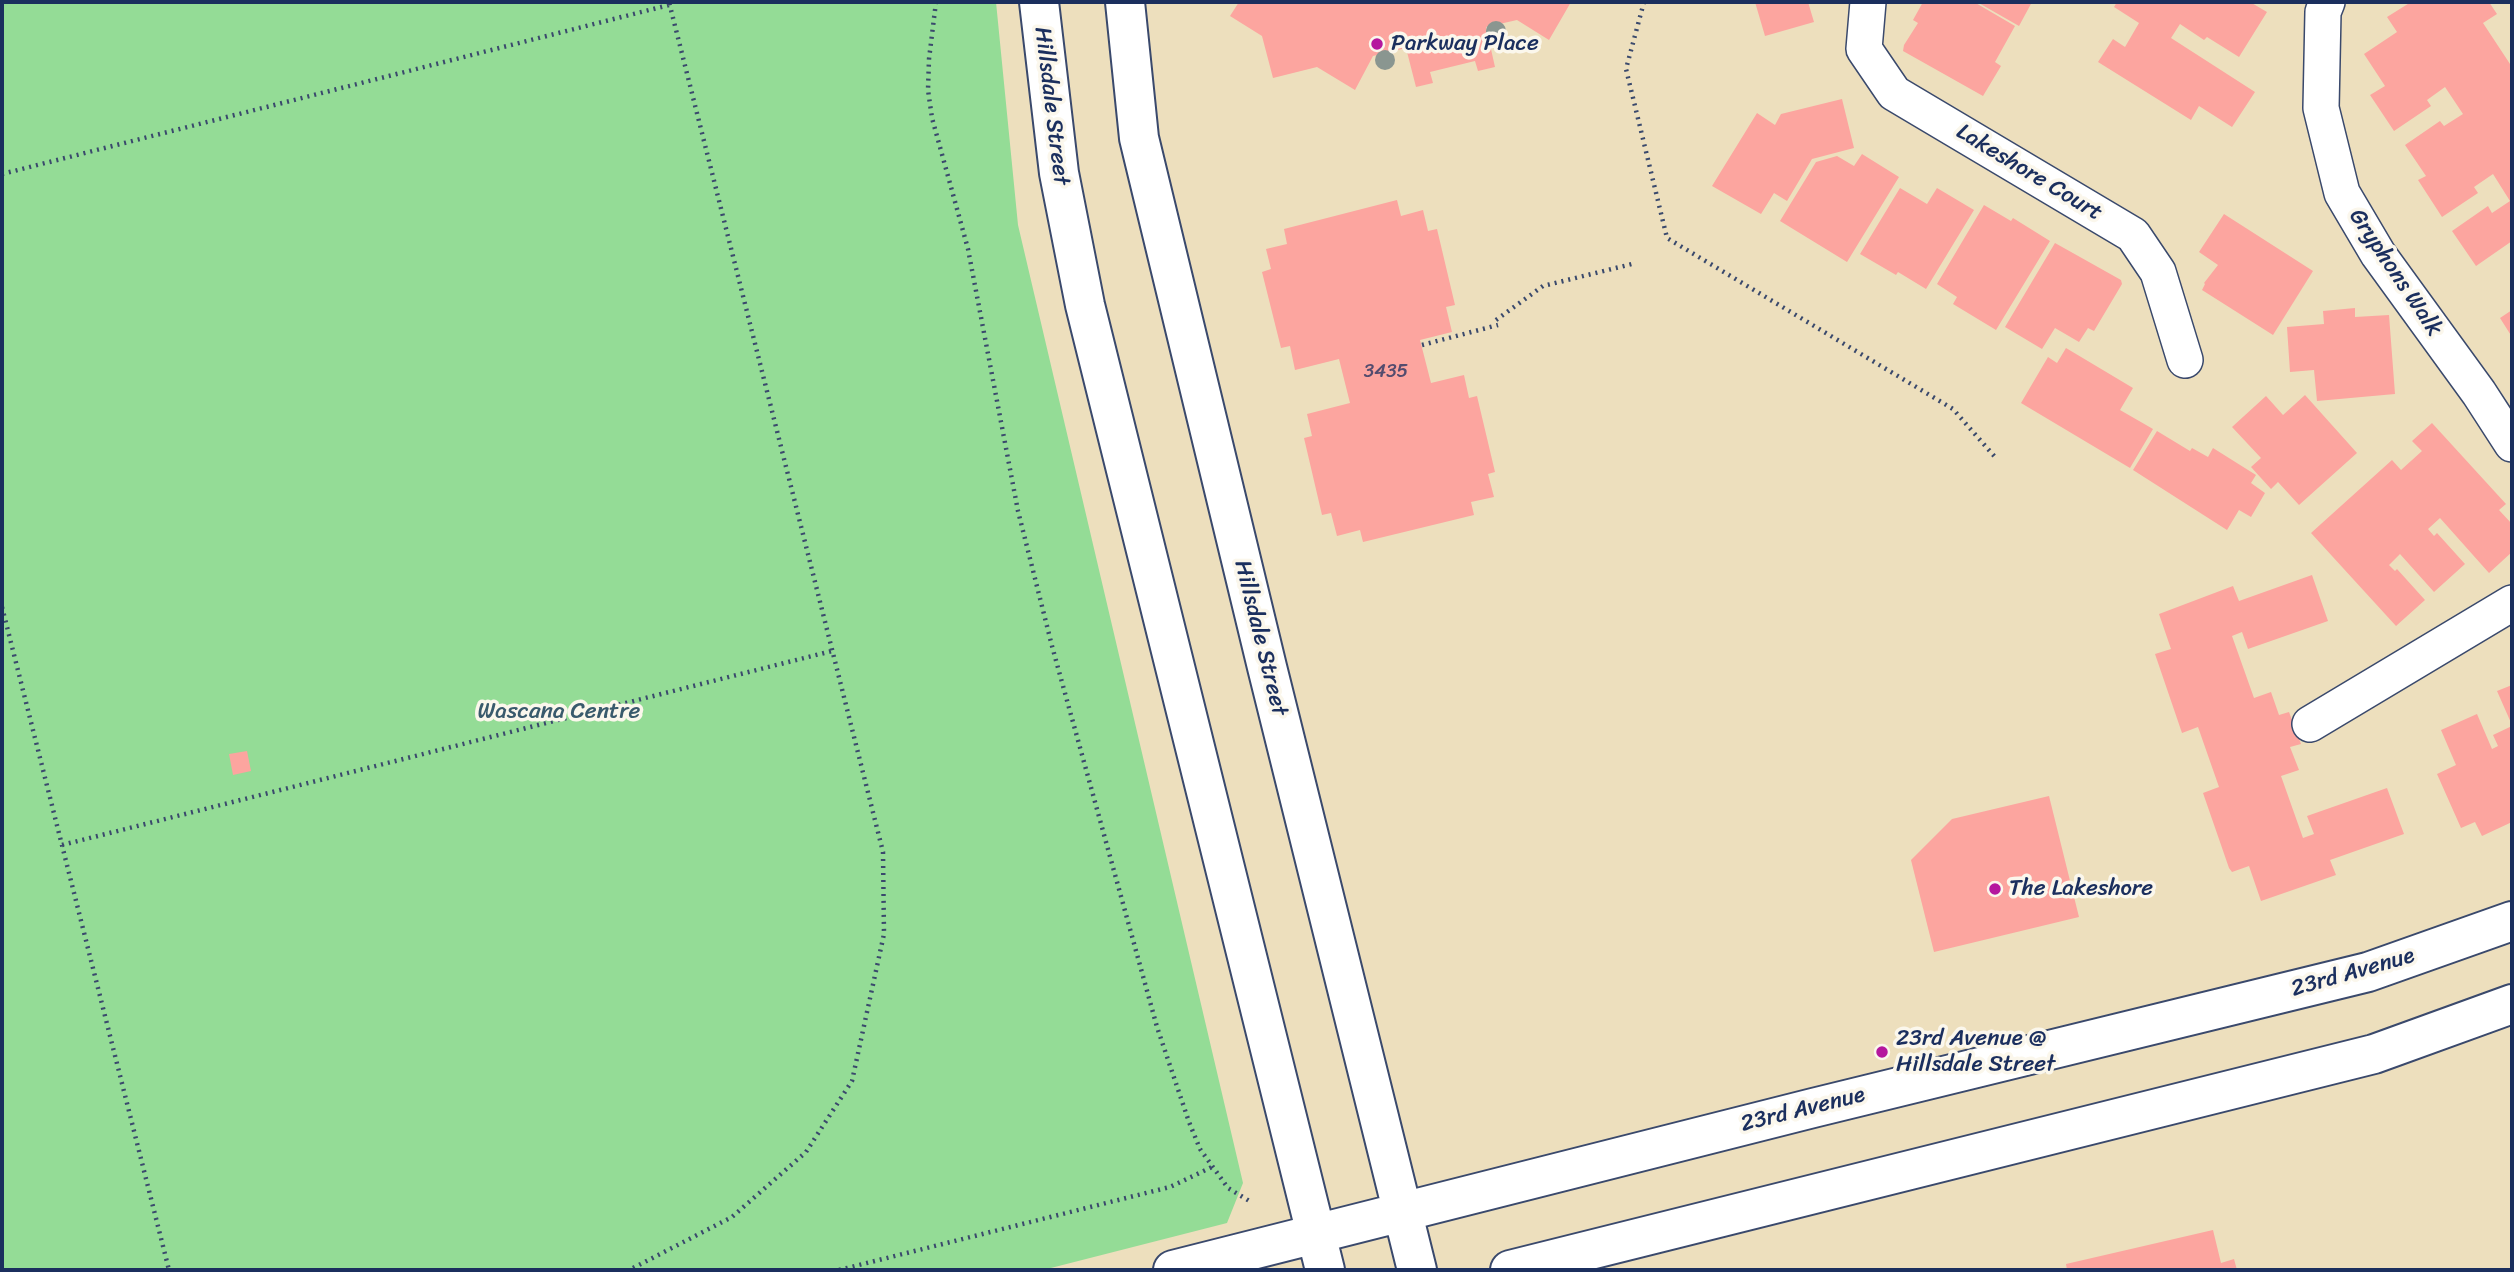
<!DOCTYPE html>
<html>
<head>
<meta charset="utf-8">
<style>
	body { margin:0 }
	#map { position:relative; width:2514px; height:1272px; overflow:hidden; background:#eddfbd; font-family:Sriracha,sans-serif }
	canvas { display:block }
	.frame { position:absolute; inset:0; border:4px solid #1b2f5e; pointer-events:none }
</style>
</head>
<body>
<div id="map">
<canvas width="2514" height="1272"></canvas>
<div class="frame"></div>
</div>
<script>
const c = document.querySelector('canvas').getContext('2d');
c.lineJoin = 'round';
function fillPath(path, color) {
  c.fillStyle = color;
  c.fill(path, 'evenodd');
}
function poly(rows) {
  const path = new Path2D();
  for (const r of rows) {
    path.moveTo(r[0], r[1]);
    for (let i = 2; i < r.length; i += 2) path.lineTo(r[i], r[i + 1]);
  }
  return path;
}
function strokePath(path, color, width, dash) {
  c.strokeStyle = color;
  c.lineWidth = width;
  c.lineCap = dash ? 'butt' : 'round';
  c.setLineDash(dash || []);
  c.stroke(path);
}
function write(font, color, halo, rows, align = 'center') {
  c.font = font + ' Sriracha,sans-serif';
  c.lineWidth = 7;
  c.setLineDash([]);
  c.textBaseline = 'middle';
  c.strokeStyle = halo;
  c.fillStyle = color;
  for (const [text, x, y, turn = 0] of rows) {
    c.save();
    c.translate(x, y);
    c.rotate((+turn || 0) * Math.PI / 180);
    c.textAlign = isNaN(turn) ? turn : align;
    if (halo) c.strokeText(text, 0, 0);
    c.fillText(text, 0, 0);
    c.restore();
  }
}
fillPath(poly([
	[2,2,996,2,1018,225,1243,1183,1227,1223,1043,1270,2,1270]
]), '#94dc96');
fillPath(poly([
	[1239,2,1571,2,1549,40,1517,20,1486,27,1495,67,1478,71,1475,61,1430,72,1433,83,1416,87,1406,48,1373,56,1355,90,1317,67,1273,78,1262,36,1230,16],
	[1755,2,1808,2,1814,22,1765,36],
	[1923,2,1974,2,2015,26,1995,62,2001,66,1983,96,1903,51,1904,45,1918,23,1913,20],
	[1977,2,2032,2,2019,26],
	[2117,2,2250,2,2267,12,2239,57,2207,37,2204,40,2180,24,2171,38,2255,92,2232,127,2199,106,2191,120,2098,62,2113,39,2125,47,2139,23,2114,7],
	[2411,2,2489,2,2497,14,2483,23,2512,67,2512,241,2476,266,2452,231,2488,206,2492,213,2510,201,2493,174,2474,187,2478,193,2442,217,2418,180,2426,176,2405,145,2440,121,2444,126,2463,114,2445,87,2427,100,2431,106,2394,131,2370,95,2385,86,2364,54,2397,32,2387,17],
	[1842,99,1854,148,1812,159,1787,201,1774,193,1761,214,1712,186,1757,113,1775,125,1781,114],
	[1862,154,1899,177,1847,262,1780,221,1816,162,1837,156,1854,166],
	[1900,188,1927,204,1937,188,1974,210,1926,289,1898,272,1896,275,1860,254],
	[1397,200,1401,216,1423,210,1428,231,1437,229,1455,305,1446,307,1452,332,1420,340,1431,383,1464,375,1469,398,1477,396,1495,472,1488,474,1494,497,1471,502,1474,515,1363,542,1360,530,1337,536,1331,513,1322,515,1304,438,1312,436,1307,414,1350,403,1339,359,1295,370,1290,346,1281,348,1262,272,1271,269,1266,249,1287,244,1284,229],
	[1984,205,2011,221,2013,218,2050,241,1996,330,1953,304,1957,297,1937,284],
	[2224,214,2313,271,2273,335,2202,290,2205,284,2204,283,2218,265,2199,252],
	[2055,243,2121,280,2122,284,2094,331,2088,328,2079,342,2055,328,2042,349,2005,327],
	[2355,308,2355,317,2389,315,2395,394,2317,401,2314,370,2290,372,2287,327,2324,324,2323,311],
	[2512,310,2512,337,2500,318],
	[2066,348,2133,388,2120,410,2153,429,2130,468,2021,403,2048,357,2057,363],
	[2305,395,2357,453,2299,505,2278,482,2271,489,2251,467,2261,458,2232,427,2266,396,2283,415],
	[2432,423,2506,504,2499,510,2512,524,2512,552,2489,573,2440,518,2428,529,2434,536,2437,533,2465,564,2434,592,2400,554,2389,565,2395,571,2397,569,2425,600,2396,626,2311,533,2392,460,2401,470,2422,451,2412,441],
	[2157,431,2190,451,2192,448,2208,457,2213,448,2256,475,2251,483,2265,493,2251,517,2239,510,2227,530,2133,470],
	[2312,575,2328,621,2248,649,2242,632,2232,636,2254,698,2271,692,2279,715,2289,712,2301,744,2290,747,2299,770,2281,776,2303,838,2314,834,2307,816,2387,788,2404,834,2330,860,2336,875,2261,901,2249,866,2232,872,2229,868,2203,793,2219,787,2198,727,2182,733,2155,654,2171,649,2159,614,2233,586,2239,601],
	[2512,685,2512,725,2497,691],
	[2477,714,2492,749,2498,746,2493,735,2512,726,2512,822,2482,836,2475,822,2461,828,2437,774,2456,765,2441,730],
	[247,751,251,771,233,775,229,754],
	[2049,796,2079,917,1934,952,1911,860,1952,819],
	[2213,1230,2221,1263,2234,1259,2237,1270,2067,1270,2066,1264]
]), '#fca59f');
const street = poly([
	[1868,2,1864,49,1894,93,2133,235,2158,272,2185,360],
	[2327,2,2323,12,2321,108,2342,193,2378,254,2479,393,2512,444],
	[2310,724,2512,603]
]);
const secondary = poly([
	[1039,2,1059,173,1085,305,1325,1270],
	[1125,2,1139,138,1267,667,1417,1270],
	[1173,1270,1813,1108,2368,972,2512,921],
	[1510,1270,2374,1054,2512,1004]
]);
strokePath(street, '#3a496c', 38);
strokePath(secondary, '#3a496c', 42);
strokePath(poly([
	[936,2,929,59,928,90,932,118,968,249,1018,511,1052,646,1157,1027,1189,1122,1200,1149,1228,1188,1251,1202],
	[1644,2,1626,69,1667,238,1953,409,1995,457],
	[2,174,669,5],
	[1496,320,1543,286,1632,264],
	[1422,345,1498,325],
	[2,607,169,1270],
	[62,845,832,651],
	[633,1268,732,1217,806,1152,852,1081,884,934,883,852,669,2],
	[839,1270,1170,1187,1212,1167]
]), '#3a496c', 4.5, [2, 5]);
strokePath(street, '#fff', 35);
strokePath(secondary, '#fff', 38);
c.fillStyle = '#8a9690';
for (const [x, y] of [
	[1496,31],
	[1385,60]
]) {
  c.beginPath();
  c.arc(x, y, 10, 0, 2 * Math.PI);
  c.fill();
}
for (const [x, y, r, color] of [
	[1377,44,7,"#b5179e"],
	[1995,889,7,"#b5179e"],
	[1882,1052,7,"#b5179e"]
]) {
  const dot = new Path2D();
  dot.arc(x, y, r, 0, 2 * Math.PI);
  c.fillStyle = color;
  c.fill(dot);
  strokePath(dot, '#fbf7ec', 2.5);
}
write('19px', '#534c6e', null, [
	["3435",1386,372]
]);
write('23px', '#1b2f5e', '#fbf7ec', [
	["Parkway Place",1391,44],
	["The Lakeshore",2009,889],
	["23rd Avenue @",1896,1039],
	["Hillsdale Street",1896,1065]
], 'left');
write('23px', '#1b2f5e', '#fbf7ec', [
	["Hillsdale Street",1051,106,83],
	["Lakeshore Court",2029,173,31],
	["Gryphons Walk",2395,273,56],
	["Hillsdale Street",1260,638,76],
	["23rd Avenue",2353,973,-16],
	["23rd Avenue",1803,1110,-14]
]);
write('23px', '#395a6c', '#fbf7ec', [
	["Wascana Centre",559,712]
]);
</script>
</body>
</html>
